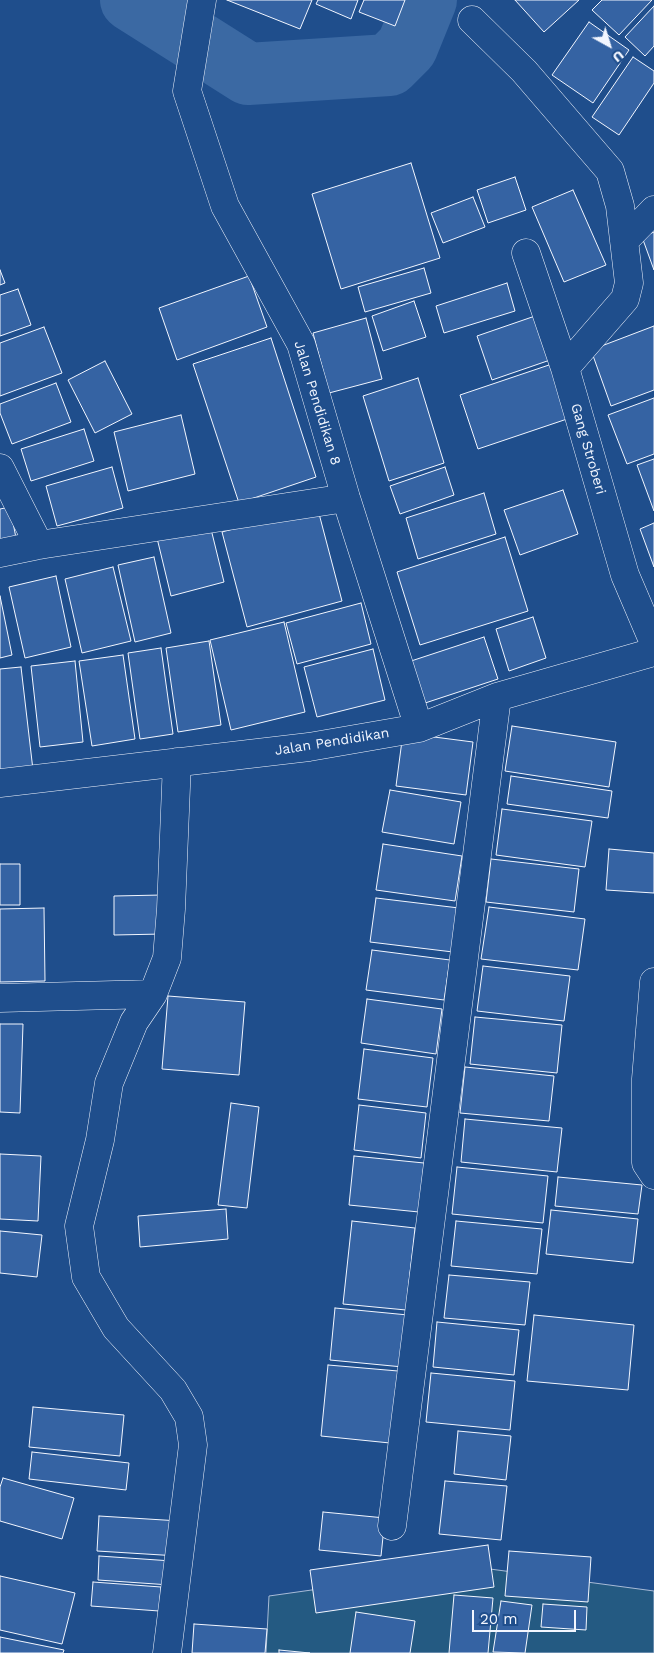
<!DOCTYPE html>
<html>
<head>
<meta charset="utf-8">
<style>
	body { margin:0 }
	#map { position:relative; width:654px; height:1653px; overflow:hidden; background:#1f4e8c; font-family:"Work Sans",sans-serif }
	canvas { display:block }
	.north { position:absolute; left:584px; top:20px; width:50px; height:50px; -webkit-text-stroke:4px #1f4e8c; paint-order:stroke; rotate:141deg; font-size:14px; font-weight:700; line-height:20px; text-align:center; color:#f2f6ff }
	.north::after { content:''; display:block; margin:auto; width:18px; height:22px; background:#f2f6ff; clip-path:polygon(50% 0,100% 100%,50% 72%,0 100%) }
	.scale { position:absolute; left:472px; top:1610px; width:104px; height:22px; box-sizing:border-box; border:2px solid #f2f6ff; border-top:0; padding-left:6px; font-size:15px; line-height:18px; white-space:nowrap; color:#f2f6ff; -webkit-text-stroke:4px #1f4e8c; paint-order:stroke }
</style>
</head>
<body>
<div id="map">
<canvas width="654" height="1653"></canvas>
<div class="north">U</div>
<div class="scale">20 m</div>
</div>
<script>
const c = document.querySelector('canvas').getContext('2d');
c.lineJoin = 'round';
function fillPath(path, color) {
  c.fillStyle = color;
  c.fill(path, 'evenodd');
}
function poly(rows) {
  const path = new Path2D();
  for (const r of rows) {
    path.moveTo(r[0], r[1]);
    for (let i = 2; i < r.length; i += 2) path.lineTo(r[i], r[i + 1]);
  }
  return path;
}
function strokePath(path, color, width, dash) {
  c.strokeStyle = color;
  c.lineWidth = width;
  c.lineCap = dash ? 'butt' : 'round';
  c.setLineDash(dash || []);
  c.stroke(path);
}
function write(font, color, halo, rows, align = 'center') {
  c.font = font + ' "Work Sans",sans-serif';
  c.lineWidth = 4;
  c.setLineDash([]);
  c.textBaseline = 'middle';
  c.strokeStyle = halo;
  c.fillStyle = color;
  for (const [text, x, y, turn = 0] of rows) {
    c.save();
    c.translate(x, y);
    c.rotate((+turn || 0) * Math.PI / 180);
    c.textAlign = isNaN(turn) ? turn : align;
    if (halo) c.strokeText(text, 0, 0);
    c.fillText(text, 0, 0);
    c.restore();
  }
}
const green = poly([
	[475,1567,654,1591,654,1653,266,1653,269,1596,475,1567]
]);
fillPath(green, '#245a82');
strokePath(green, '#a8bbd7', 1);
strokePath(poly([
	[131,0,248,74,389,65,407,47,426,0]
]), '#3b69a3', 62);
const building = poly([
	[227,0,312,0,300,29,227,0],
	[318,0,358,0,351,19,316,4,318,0],
	[364,0,405,0,395,26,359,12,364,0],
	[515,0,579,0,544,32,515,0],
	[602,0,652,0,619,35,592,10,602,0],
	[654,6,654,46,645,56,625,37,654,6],
	[589,22,629,50,593,103,552,75,589,22],
	[633,57,654,71,654,83,619,135,592,117,633,57],
	[411,163,440,258,341,289,312,194,411,163],
	[515,177,526,210,488,223,477,190,515,177],
	[573,190,606,265,564,282,532,207,573,190],
	[473,197,485,227,443,243,431,213,473,197],
	[654,232,654,270,642,237,654,232],
	[424,268,431,293,365,312,358,287,424,268],
	[0,270,5,283,0,285,0,270],
	[249,276,267,327,177,360,159,308,249,276],
	[507,283,515,311,444,333,436,306,507,283],
	[18,289,31,325,0,336,0,295,18,289],
	[414,301,426,337,383,351,372,316,414,301],
	[538,315,553,359,492,380,477,336,538,315],
	[366,318,382,379,329,393,313,333,366,318],
	[654,326,654,390,611,406,591,350,654,326],
	[44,327,62,373,0,396,0,343,44,327],
	[271,338,316,477,239,503,193,364,271,338],
	[105,361,132,414,95,433,68,380,105,361],
	[552,364,570,418,478,449,460,395,552,364],
	[418,378,444,463,389,481,363,396,418,378],
	[56,383,71,422,12,444,0,413,0,404,56,383],
	[654,398,654,454,627,464,608,415,654,398],
	[181,415,195,474,128,491,114,432,181,415],
	[84,429,94,461,31,481,21,449,84,429],
	[654,459,654,511,637,465,654,459],
	[112,467,123,508,57,526,46,486,112,467],
	[445,467,454,495,400,514,390,486,445,467],
	[563,490,578,534,520,555,504,510,563,490],
	[484,493,496,534,418,559,406,518,484,493],
	[317,506,342,601,247,627,222,532,317,506],
	[10,507,16,538,0,541,0,509,10,507],
	[654,523,654,567,640,529,654,523],
	[210,525,224,582,171,596,157,538,210,525],
	[505,537,528,611,420,645,397,572,505,537],
	[154,557,171,633,135,642,118,565,154,557],
	[113,567,131,641,82,653,65,579,113,567],
	[56,576,71,647,25,658,9,587,56,576],
	[0,596,12,655,0,658,0,596],
	[361,603,371,644,297,664,286,623,361,603],
	[533,617,546,658,509,671,496,629,533,617],
	[284,622,305,712,231,730,210,640,284,622],
	[484,637,498,679,413,707,399,665,484,637],
	[209,641,221,725,178,732,166,648,209,641],
	[161,648,173,734,140,739,128,653,161,648],
	[373,649,385,700,317,717,304,667,373,649],
	[123,655,135,739,92,746,79,661,123,655],
	[75,661,83,742,40,747,31,666,75,661],
	[21,667,33,770,0,773,0,669,21,667],
	[512,726,616,742,609,787,505,771,512,726],
	[403,733,473,742,466,795,396,786,403,733],
	[511,776,612,791,608,818,507,804,511,776],
	[390,790,461,802,454,844,382,832,390,790],
	[502,809,592,821,585,867,496,855,502,809],
	[383,844,462,856,455,901,376,890,383,844],
	[609,849,654,853,654,893,606,890,609,849],
	[491,859,579,869,574,912,486,902,491,859],
	[0,864,20,864,20,905,0,905,0,864],
	[162,895,163,934,114,935,114,896,162,895],
	[376,898,459,908,453,952,370,942,376,898],
	[489,907,585,919,578,970,481,959,489,907],
	[44,908,45,981,0,982,0,909,44,908],
	[372,950,450,960,444,1000,366,990,372,950],
	[483,966,570,976,564,1021,477,1011,483,966],
	[168,996,245,1002,239,1075,162,1069,168,996],
	[367,999,442,1009,436,1054,361,1043,367,999],
	[475,1017,562,1025,557,1073,470,1064,475,1017],
	[0,1024,23,1024,20,1113,0,1112,0,1024],
	[364,1049,433,1058,427,1107,358,1099,364,1049],
	[465,1067,554,1076,549,1121,460,1113,465,1067],
	[231,1103,259,1107,247,1208,218,1205,231,1103],
	[359,1105,426,1113,421,1158,354,1150,359,1105],
	[465,1119,562,1128,557,1172,461,1162,465,1119],
	[0,1154,41,1156,38,1221,0,1219,0,1154],
	[354,1156,424,1163,419,1212,349,1205,354,1156],
	[457,1167,548,1176,543,1223,452,1214,457,1167],
	[558,1177,642,1185,638,1214,555,1206,558,1177],
	[226,1209,228,1239,140,1247,138,1216,226,1209],
	[551,1210,638,1219,633,1263,546,1254,551,1210],
	[352,1221,415,1228,406,1310,343,1304,352,1221],
	[456,1221,542,1229,537,1274,451,1266,456,1221],
	[0,1231,42,1235,37,1277,0,1273,0,1231],
	[449,1275,530,1282,525,1325,444,1318,449,1275],
	[335,1308,408,1315,403,1367,330,1360,335,1308],
	[534,1315,634,1325,628,1390,527,1381,534,1315],
	[437,1322,519,1330,514,1375,433,1367,437,1322],
	[328,1365,398,1371,390,1443,321,1436,328,1365],
	[431,1373,515,1381,510,1430,426,1422,431,1373],
	[33,1407,124,1415,120,1456,29,1447,33,1407],
	[458,1431,511,1436,506,1480,454,1474,458,1431],
	[32,1452,129,1463,126,1490,29,1479,32,1452],
	[3,1478,74,1498,62,1539,0,1521,0,1487,3,1478],
	[445,1481,507,1486,501,1540,439,1534,445,1481],
	[323,1512,385,1518,381,1556,319,1550,323,1512],
	[99,1516,180,1521,178,1556,97,1551,99,1516],
	[488,1545,494,1587,316,1613,310,1570,488,1545],
	[509,1551,591,1557,588,1602,505,1596,509,1551],
	[99,1556,172,1561,170,1585,98,1580,99,1556],
	[0,1576,75,1593,62,1644,0,1630,0,1576],
	[93,1582,161,1587,159,1611,91,1606,93,1582],
	[454,1595,493,1598,488,1653,449,1653,454,1595],
	[501,1601,532,1605,525,1653,493,1652,501,1601],
	[543,1604,587,1607,586,1630,541,1627,543,1604],
	[356,1612,415,1621,410,1653,350,1653,356,1612],
	[194,1624,267,1629,265,1653,192,1653,194,1624],
	[0,1637,64,1650,63,1653,0,1653,0,1637],
	[279,1650,310,1653,279,1653,279,1650]
]);
fillPath(building, '#3563a3');
strokePath(building, '#f2f6ff', 1);
const minor = poly([
	[202,0,187,91,225,206,301,344,346,498,419,728],
	[472,20,524,71,610,171,620,206,629,283,625,299,565,368],
	[624,241,654,210],
	[526,253,565,368,625,575,654,643],
	[0,468,39,545],
	[0,553,39,545,346,498],
	[0,783,309,747,419,728,497,697,654,652],
	[654,982,646,1079,646,1163,654,1175],
	[0,998,153,994],
	[392,1526,497,697],
	[167,1653,193,1445,189,1417,173,1390,116,1328,86,1277,79,1226,100,1140,109,1083,134,1022,153,994,167,958,171,909,177,762]
]);
strokePath(minor, '#f2f6ff', 29);
strokePath(minor, '#1f4e8c', 28);
write('14px', '#f2f6ff', '#1f4e8c', [
	["Jalan Pendidikan 8",317,403,73],
	["Gang Stroberi",588,449,74],
	["Jalan Pendidikan",332,742,-9]
]);
</script>
</body>
</html>
